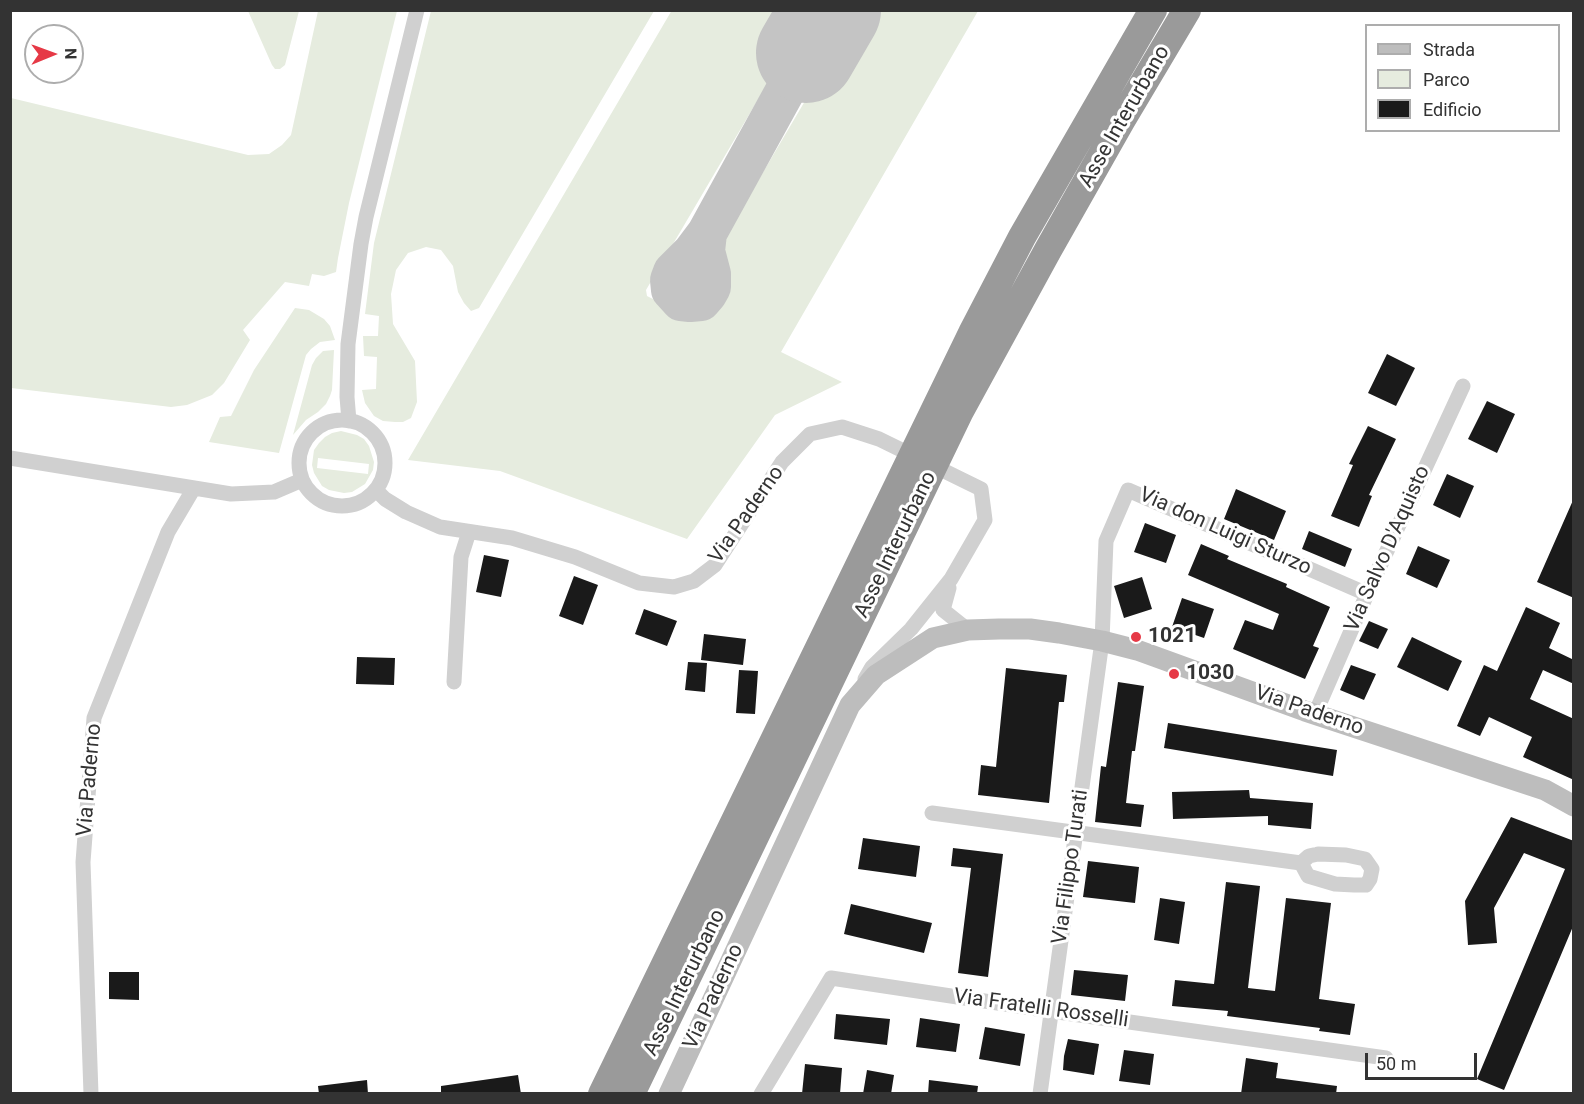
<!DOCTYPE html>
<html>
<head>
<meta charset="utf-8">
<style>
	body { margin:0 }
	#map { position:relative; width:1584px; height:1104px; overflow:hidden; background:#fff; font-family:Roboto,sans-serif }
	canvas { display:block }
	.frame { position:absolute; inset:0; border:12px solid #333; pointer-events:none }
	.legend { position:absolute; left:1365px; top:24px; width:195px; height:108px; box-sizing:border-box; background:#fff; border:2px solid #adadad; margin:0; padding:8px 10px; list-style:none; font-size:18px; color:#333 }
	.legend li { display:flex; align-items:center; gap:12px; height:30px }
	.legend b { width:30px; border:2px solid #adadad }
	.north { position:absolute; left:24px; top:24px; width:60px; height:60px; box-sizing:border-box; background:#fff; border:2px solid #adadad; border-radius:50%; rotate:89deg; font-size:16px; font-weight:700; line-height:24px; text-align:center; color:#333 }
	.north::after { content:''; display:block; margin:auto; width:21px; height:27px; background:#e63946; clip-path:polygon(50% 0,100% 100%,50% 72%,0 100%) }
	.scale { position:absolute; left:1365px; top:1053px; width:112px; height:27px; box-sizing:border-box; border:3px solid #333; border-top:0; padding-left:8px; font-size:18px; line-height:21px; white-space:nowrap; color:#333; -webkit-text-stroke:4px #fff; paint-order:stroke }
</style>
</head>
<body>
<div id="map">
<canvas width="1584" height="1104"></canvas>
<div class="frame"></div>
<ul class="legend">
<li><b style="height:8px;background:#bdbdbd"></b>Strada</li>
<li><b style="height:16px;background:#e6ecdf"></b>Parco</li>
<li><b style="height:16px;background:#1a1a1a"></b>Edificio</li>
</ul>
<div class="north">N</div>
<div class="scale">50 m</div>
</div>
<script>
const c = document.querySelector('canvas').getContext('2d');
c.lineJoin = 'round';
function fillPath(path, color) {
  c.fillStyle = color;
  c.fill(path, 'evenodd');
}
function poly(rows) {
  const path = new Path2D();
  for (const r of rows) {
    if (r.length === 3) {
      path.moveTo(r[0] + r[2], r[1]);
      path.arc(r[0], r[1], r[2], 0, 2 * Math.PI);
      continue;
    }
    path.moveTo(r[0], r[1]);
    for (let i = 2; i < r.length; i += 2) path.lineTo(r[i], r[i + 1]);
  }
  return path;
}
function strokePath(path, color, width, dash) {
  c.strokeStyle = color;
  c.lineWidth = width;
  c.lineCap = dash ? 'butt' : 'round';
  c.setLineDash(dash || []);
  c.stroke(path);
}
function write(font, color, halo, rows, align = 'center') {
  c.font = font + ' Roboto,sans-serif';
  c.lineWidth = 6;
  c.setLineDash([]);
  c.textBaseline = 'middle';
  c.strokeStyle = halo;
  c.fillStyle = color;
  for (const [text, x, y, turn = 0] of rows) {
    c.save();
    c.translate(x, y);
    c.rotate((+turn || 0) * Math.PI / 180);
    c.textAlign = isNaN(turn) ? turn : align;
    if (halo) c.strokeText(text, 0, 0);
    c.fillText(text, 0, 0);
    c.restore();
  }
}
fillPath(poly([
	[672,10,810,11,646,290,647,296,677,311,690,315,708,315,720,307,727,297,730,288,729,277,717,256,719,247,858,11,978,11,781,352,842,382,775,415,687,539,500,471,408,460],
	[248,11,299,11,285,65,280,69,275,69,272,65],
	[318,11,397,11,349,203,338,258,336,272,324,276,312,274,309,286,285,282,243,330,250,340,224,383,212,395,187,405,171,407,11,388,11,98,248,155,269,154,282,145,291,135],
	[431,11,654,11,479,308,471,311,464,303,458,292,453,266,441,250,426,247,408,253,396,270,391,294,393,324,415,361,417,402,411,418,403,422,395,422,383,421,374,416,365,403,362,390,376,389,377,357,364,356,363,336,378,336,379,316,365,314,374,243],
	[295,308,309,310,324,319,330,326,335,340,320,342,311,349,306,355,279,453,209,442,220,417,231,416,254,370],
	[334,350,332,390,330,396,326,404,318,412,306,420,293,435,312,365,316,358,323,351],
	[341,431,357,435,364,439,369,446,374,462,373,470,365,484,352,492,344,493,329,490,322,486,314,473,312,465,314,450,319,443,325,437,332,433],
	[318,458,369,464,368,474,317,468]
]), '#e6ecdf');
strokePath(poly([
	[707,233,705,251,711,274,711,287,707,294,701,301,690,302,681,301,671,290,670,280,673,272,692,253,707,233,806,53]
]), '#c4c4c4', 40);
strokePath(poly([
	[806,53,831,10]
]), '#c4c4c4', 100);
fillPath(poly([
	[1387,354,1415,368,1396,406,1368,393],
	[1487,401,1515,414,1497,453,1468,439],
	[1368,426,1396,439,1369,495,1372,496,1359,527,1331,516,1353,465,1349,464],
	[1447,474,1474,486,1460,518,1433,505],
	[1236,489,1286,511,1274,540,1224,519],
	[1574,498,1574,598,1537,582],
	[1145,523,1176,535,1166,563,1134,552],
	[1309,531,1352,549,1345,567,1302,549],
	[1201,544,1229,556,1227,559,1287,584,1286,587,1330,607,1313,646,1319,648,1305,679,1233,649,1245,620,1273,630,1279,614,1188,575],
	[1418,546,1450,560,1437,588,1406,574],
	[484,555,509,560,501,597,476,592],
	[574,576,598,585,583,625,559,616],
	[1142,577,1152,609,1124,618,1114,586],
	[1182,598,1214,609,1204,638,1172,627],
	[1526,607,1560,623,1549,648,1574,660,1574,684,1543,670,1530,699,1574,719,1574,780,1523,757,1532,737,1489,717,1480,736,1457,726,1484,665,1497,671],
	[644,609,677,621,667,646,635,634],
	[1369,621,1388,629,1378,649,1359,641],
	[704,634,746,639,743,665,701,660],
	[1412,637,1462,661,1448,691,1397,667],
	[357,657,395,658,394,685,356,684],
	[688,662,707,663,705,692,685,690],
	[1351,665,1376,674,1364,700,1340,690],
	[1006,668,1067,675,1064,702,1059,702,1049,803,978,795,981,765,996,767],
	[739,670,758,671,755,714,736,713],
	[1118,682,1144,686,1135,751,1132,751,1126,803,1144,805,1141,827,1095,822,1101,766,1106,767],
	[1168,723,1337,750,1333,776,1164,748],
	[1249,790,1250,798,1313,803,1311,829,1268,825,1268,816,1173,819,1172,792],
	[1511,817,1574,841,1574,924,1504,1090,1477,1079,1565,869,1524,853,1494,908,1497,943,1468,945,1465,901],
	[863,838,920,846,916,877,858,869],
	[953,848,1003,854,988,977,958,973,971,868,951,866],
	[1088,861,1139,867,1135,903,1083,897],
	[1226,882,1260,886,1248,988,1275,991,1286,898,1331,903,1319,999,1355,1004,1350,1035,1319,1031,1320,1028,1227,1016,1228,1011,1172,1006,1175,980,1214,984],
	[1160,898,1185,902,1179,944,1154,940],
	[851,904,932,923,924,953,844,934],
	[1074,970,1128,975,1125,1001,1071,995],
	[109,972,139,972,139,1000,109,999],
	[836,1014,890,1019,887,1045,834,1039],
	[920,1018,960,1024,956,1052,916,1047],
	[985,1027,1025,1034,1020,1066,979,1059],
	[1068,1039,1099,1044,1094,1075,1063,1070,1064,1056],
	[1124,1050,1154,1054,1150,1085,1119,1081],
	[1246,1058,1278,1063,1276,1078,1337,1086,1336,1094,1241,1094],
	[805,1064,842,1068,840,1094,802,1094],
	[867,1070,894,1075,891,1094,863,1094],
	[518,1075,521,1094,441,1094,441,1086],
	[367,1080,368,1094,319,1094,318,1086],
	[929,1080,978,1086,977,1094,928,1094]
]), '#1a1a1a');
strokePath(poly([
	[342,463,43],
	[349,421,347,397,348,344,361,244,366,217,417,10],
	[10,458,231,494,274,492,302,480],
	[376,490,385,499,406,512,440,527,512,538,575,557,639,583,674,587,694,581,715,565,782,462,810,434,842,427,879,439,981,489,985,520,951,579,911,629,872,667,865,679],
	[949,588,943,610,968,630],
	[454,682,461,557,469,532],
	[1315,714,1367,594,1463,386],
	[932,813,1301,863],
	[1318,854,1346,855,1365,859,1372,869,1370,879,1366,885,1354,885,1335,884,1308,876,1301,863,1309,856,1318,854],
	[91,1094,83,862,94,718,168,532,194,488],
	[761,1094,831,978,1051,1011,1386,1058],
	[1040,1094,1102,641,1106,541,1128,490,1367,594]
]), '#d0d0d0', 15);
strokePath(poly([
	[669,1094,850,705,876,675,933,638,968,630,999,629,1030,629,1059,633,1102,641,1137,650,1305,711,1545,790,1574,806]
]), '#bdbdbd', 21);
strokePath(poly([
	[602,1094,972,333,1022,237,1153,10],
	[631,1094,960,411,1048,250,1121,121,1187,10]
]), '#9a9a9a', 28);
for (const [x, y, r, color] of [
	[1136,637,6,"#e63946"],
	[1174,674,6,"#e63946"]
]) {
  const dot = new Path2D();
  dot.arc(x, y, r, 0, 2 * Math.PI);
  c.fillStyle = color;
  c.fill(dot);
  strokePath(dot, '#fff', 2);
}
write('21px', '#333', '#fff', [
	["Asse Interurbano",1125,117,-60],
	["Via Paderno",747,515,-55],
	["Via don Luigi Sturzo",1225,532,24],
	["Asse Interurbano",896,545,-64],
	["Via Salvo D'Aquisto",1388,549,-66],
	["Via Paderno",1309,711,19],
	["Via Paderno",90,780,-85],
	["Via Filippo Turati",1071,867,-82],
	["Asse Interurbano",685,983,-64],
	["Via Paderno",714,997,-65],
	["Via Fratelli Rosselli",1041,1009,8]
]);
write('bold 21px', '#333', '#fff', [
	["1021",1148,637],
	["1030",1186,674]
], 'left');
</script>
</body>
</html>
